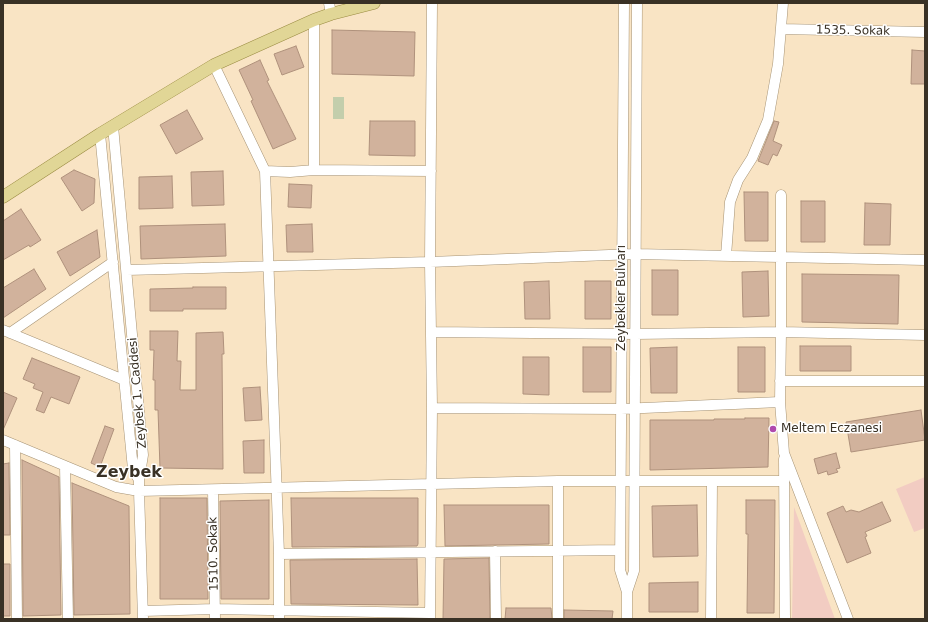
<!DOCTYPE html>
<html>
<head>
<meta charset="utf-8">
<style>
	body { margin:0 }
	#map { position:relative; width:928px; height:622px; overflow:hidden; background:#f9e4c4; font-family:"DejaVu Sans",sans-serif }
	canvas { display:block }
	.frame { position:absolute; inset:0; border:4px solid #393125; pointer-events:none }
</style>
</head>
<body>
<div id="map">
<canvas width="928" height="622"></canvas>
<div class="frame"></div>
</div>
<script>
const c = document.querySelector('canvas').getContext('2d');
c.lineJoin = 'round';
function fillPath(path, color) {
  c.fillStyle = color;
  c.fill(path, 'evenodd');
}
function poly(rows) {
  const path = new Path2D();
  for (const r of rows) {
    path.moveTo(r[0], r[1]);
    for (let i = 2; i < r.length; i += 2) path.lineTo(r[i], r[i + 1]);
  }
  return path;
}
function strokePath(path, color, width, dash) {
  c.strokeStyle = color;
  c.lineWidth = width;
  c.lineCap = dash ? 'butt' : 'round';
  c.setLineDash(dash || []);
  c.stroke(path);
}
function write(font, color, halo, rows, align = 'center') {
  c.font = font + ' "DejaVu Sans",sans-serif';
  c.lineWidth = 3;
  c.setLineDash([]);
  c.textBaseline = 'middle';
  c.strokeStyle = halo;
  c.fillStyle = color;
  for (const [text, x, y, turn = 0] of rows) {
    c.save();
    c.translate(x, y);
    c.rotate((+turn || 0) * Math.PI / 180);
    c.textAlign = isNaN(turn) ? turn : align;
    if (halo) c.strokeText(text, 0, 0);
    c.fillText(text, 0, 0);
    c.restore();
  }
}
fillPath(poly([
	[925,477,925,528,914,532,896,489],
	[794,507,835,619,792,619]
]), '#f2ccc2');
fillPath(poly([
	[333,97,344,97,344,119,333,119]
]), '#c3ceac');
const building = poly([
	[332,30,415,32,414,76,332,74,332,30],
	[296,46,304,67,282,75,274,54,296,46],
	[912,50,925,51,925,84,911,84,912,50],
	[260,60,269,80,267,81,296,139,273,149,251,101,253,100,239,70,260,60],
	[187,110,203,139,176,154,160,125,187,110],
	[370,121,415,121,415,156,369,155,370,121],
	[774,121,779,122,773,141,782,145,777,156,773,154,768,165,758,161,774,121],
	[74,170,95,179,94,203,82,211,61,178,74,170],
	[223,171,224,205,192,206,191,172,223,171],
	[172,176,173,208,139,209,139,177,172,176],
	[289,184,312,185,311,208,288,207,289,184],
	[744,192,768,192,768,241,745,241,744,192],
	[801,201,825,201,825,242,801,242,801,201],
	[865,203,891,204,890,245,864,245,865,203],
	[21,209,41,240,30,247,29,245,3,260,3,221,21,209],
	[225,224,226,256,141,259,140,226,225,224],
	[312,224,313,252,287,252,286,225,312,224],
	[97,230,100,257,70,276,57,252,97,230],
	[34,269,46,289,3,318,3,288,34,269],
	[652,270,678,270,678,315,652,315,652,270],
	[768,271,769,316,743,317,742,272,768,271],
	[802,274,899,275,898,324,802,322,802,274],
	[549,281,550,319,525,319,524,282,549,281],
	[585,281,611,281,611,319,585,319,585,281],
	[193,287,226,287,226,309,183,309,183,311,150,311,150,289,193,288,193,287],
	[150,331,178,331,177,361,181,361,180,390,196,390,196,333,223,332,224,354,222,354,223,469,160,468,158,410,155,410,155,380,153,380,154,350,150,350,150,331],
	[800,346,851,346,851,371,800,371,800,346],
	[583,347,611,347,611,392,583,392,583,347],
	[677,347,677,393,651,393,650,348,677,347],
	[738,347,765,347,765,392,738,392,738,347],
	[523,357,549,357,549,395,523,394,523,357],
	[32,358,80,377,69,404,51,397,44,413,36,410,43,392,33,388,35,384,23,379,32,358],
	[260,387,262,420,245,421,243,388,260,387],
	[3,392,17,398,3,430,3,392],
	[921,410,925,440,851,452,846,422,921,410],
	[745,418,769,418,768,467,650,470,650,420,714,420,714,419,745,419,745,418],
	[105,426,114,429,100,467,91,463,105,426],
	[264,440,264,473,244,473,243,441,264,440],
	[836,453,840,468,836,469,838,472,828,475,827,471,818,474,814,459,836,453],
	[22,460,59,477,61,615,23,616,22,460],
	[9,463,10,535,3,535,3,464,9,463],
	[72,483,129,506,130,614,74,615,72,483],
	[160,498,207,498,208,599,160,599,160,498],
	[291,498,418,498,418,544,417,546,292,547,291,498],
	[269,500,269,599,221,599,220,501,269,500],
	[746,500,775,500,774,613,747,613,748,534,746,534,746,500],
	[882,502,891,521,865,532,867,536,865,537,871,553,847,563,827,513,843,506,846,512,851,510,859,512,882,502],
	[444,505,549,505,549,544,445,546,444,505],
	[697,505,698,556,653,557,652,506,697,505],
	[489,558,490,619,443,619,444,559,489,558],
	[417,559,418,605,291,604,290,560,417,559],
	[3,564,10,564,10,616,3,616,3,564],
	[698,582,698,612,649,612,649,583,698,582],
	[506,608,551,608,552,619,505,619,506,608],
	[564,610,613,611,612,619,564,619,564,610]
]);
fillPath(building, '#d1b29c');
strokePath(building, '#af917c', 1);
const minor = poly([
	[329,3,331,14],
	[624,3,620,570,627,592],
	[781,29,925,32],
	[214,65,265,171,279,554,279,619],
	[113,126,143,455,139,480,139,491,143,619],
	[100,134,133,469,139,480],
	[314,170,431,171],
	[265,171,290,172,314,170,314,20],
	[781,195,781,332,780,402,784,453,848,619],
	[726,256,730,202,738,180,752,158,768,120,778,64,783,3],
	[127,270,430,262,635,254,925,260],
	[3,330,124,380],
	[431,332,635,334,781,332,925,335],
	[10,333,113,262],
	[780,381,925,381],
	[432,408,621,409,780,402],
	[3,440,116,487,139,491,558,481,784,481],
	[15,445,17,619],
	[784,459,785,619],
	[65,466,68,619],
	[213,490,215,619],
	[495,551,496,619],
	[279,554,620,550],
	[143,611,215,609,430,613],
	[430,619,432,408,430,262,432,3],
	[558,619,558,481],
	[627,619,627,592,634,571,637,3],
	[711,619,712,481]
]);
const major = poly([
	[3,197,100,134,214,65,314,20,331,14,374,3]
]);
strokePath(minor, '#a69375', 11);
strokePath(major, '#998b41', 13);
strokePath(minor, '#fff', 10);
strokePath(major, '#e1d696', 12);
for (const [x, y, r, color] of [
	[773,429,4,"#b049ad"]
]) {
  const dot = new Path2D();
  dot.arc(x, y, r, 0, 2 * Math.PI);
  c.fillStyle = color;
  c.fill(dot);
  strokePath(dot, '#fff', 1.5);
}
write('12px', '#393125', '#fff', [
	["1535. Sokak",853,31,1],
	["Zeybekler Bulvarı",622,298,-90],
	["Zeybek 1. Caddesi",138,393,-95],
	["1510. Sokak",214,554,-91]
]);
write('12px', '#393125', '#fff', [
	["Meltem Eczanesi",781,429]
], 'left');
write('bold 16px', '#393125', '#fff', [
	["Zeybek",129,473]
]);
</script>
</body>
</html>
